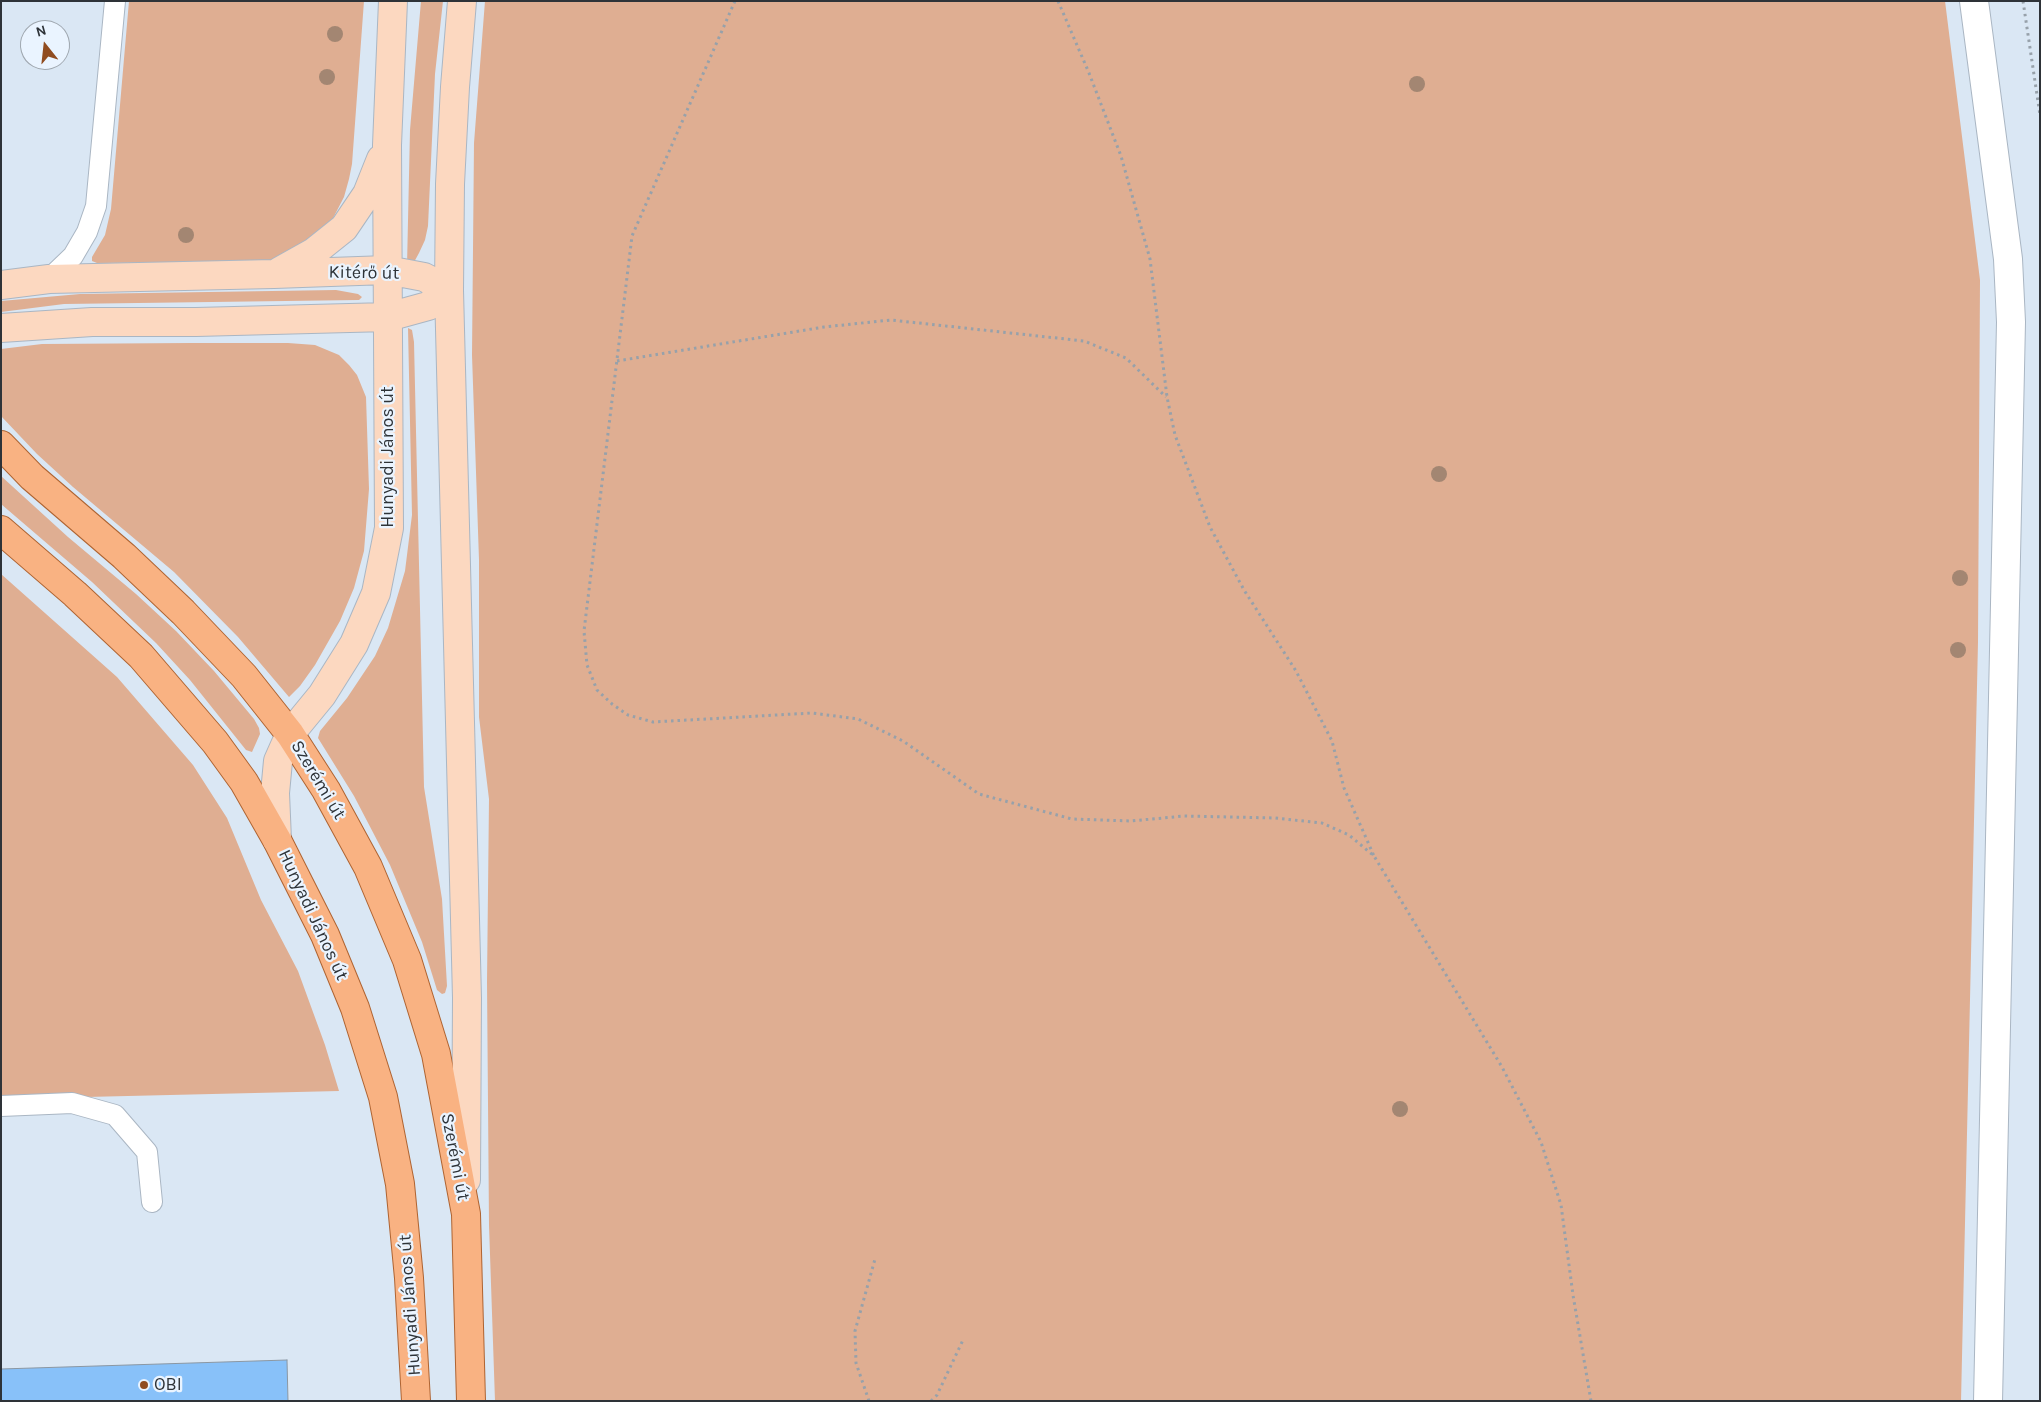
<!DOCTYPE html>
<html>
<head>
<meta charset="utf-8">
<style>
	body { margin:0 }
	#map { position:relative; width:2041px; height:1402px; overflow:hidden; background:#dae7f4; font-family:Karla,sans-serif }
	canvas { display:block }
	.frame { position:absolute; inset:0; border:2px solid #2e3338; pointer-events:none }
	.north { position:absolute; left:20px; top:20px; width:50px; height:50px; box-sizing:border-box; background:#eaf4ff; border:1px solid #9fa7af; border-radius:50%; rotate:344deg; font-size:14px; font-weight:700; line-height:20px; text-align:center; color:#2e3338 }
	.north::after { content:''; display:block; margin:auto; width:18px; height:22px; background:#904c20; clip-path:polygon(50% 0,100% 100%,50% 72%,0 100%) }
</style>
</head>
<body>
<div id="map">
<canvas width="2041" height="1402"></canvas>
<div class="frame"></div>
<div class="north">N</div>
</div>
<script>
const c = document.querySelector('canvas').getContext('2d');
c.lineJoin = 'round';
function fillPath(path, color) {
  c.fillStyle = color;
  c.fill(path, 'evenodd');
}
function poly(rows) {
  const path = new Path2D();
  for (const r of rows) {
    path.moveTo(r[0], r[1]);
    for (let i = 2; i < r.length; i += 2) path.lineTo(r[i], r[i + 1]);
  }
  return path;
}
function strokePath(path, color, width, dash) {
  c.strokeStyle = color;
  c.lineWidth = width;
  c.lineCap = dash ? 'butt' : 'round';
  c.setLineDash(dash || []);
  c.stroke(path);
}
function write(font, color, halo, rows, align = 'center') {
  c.font = font + ' Karla,sans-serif';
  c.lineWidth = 4.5;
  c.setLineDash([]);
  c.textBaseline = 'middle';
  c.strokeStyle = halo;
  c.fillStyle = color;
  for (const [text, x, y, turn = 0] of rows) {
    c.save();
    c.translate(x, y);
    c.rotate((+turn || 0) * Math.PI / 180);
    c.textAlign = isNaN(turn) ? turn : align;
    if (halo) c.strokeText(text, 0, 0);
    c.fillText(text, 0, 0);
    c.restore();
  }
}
fillPath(poly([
	[129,1,364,1,352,164,349,179,344,197,330,224,311,243,277,259,256,262,97,263,92,261,92,257,105,235,111,209],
	[421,1,443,1,435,74,428,226,425,240,419,253,413,264,407,266,410,130],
	[485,1,1945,1,1980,280,1978,642,1961,1401,495,1401,489,1225,487,982,489,799,479,717,479,560,472,355,474,143],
	[336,290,358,294,362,297,359,300,64,304,1,312,1,301,80,294],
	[408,328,412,330,414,342,424,787,442,899,447,986,445,993,442,994,437,990,422,942,390,865,354,796,318,738,320,731,347,698,375,656,388,628,405,571,412,515],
	[190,343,288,343,315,345,339,355,349,365,357,375,366,397,369,489,364,551,354,588,340,621,315,665,300,686,289,697,238,637,174,572,73,487,37,454,1,416,1,349,42,344],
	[1,476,68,537,136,594,176,631,214,671,254,719,259,728,260,734,252,752,246,750,190,680,156,643,92,582,1,504],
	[1,574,117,677,193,765,227,818,261,900,298,971,325,1045,339,1091,1,1099]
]), '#dfae92');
const building = poly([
	[287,1360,288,1401,1,1401,1,1369,287,1360]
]);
fillPath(building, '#88c1f9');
strokePath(building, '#8b97a2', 1);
const lane = poly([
	[49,279,73,256,87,232,96,206,115,1],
	[1,1106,72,1103,115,1115,147,1152,152,1202]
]);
const street = poly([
	[1974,1,2008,259,2011,322,1988,1401]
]);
const secondary = poly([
	[462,1,455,87,450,184,449,290,467,998,466,1180],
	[280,271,314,252,344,228,367,194,381,159],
	[1,285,49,279,274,274,387,270,424,277,449,290],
	[1,328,92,322,196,322,388,317,428,306,449,290],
	[277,840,275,793,278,761,290,734,322,695,354,644,376,593,389,528,387,145,393,1]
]);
const primary = poly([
	[1,445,32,477,124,556,183,612,244,676,290,734,326,790,368,867,407,960,436,1054,466,1214,471,1401],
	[1,530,75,594,141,656,215,742,244,782,277,840,325,935,355,1008,383,1097,400,1184,409,1278,416,1401]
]);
strokePath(lane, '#aab6c3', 22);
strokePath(street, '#aab6c3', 30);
strokePath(secondary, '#aab6c3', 30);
strokePath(primary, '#af6432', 30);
strokePath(poly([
	[735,1,632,236,584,631,587,665,597,690,612,704,628,715,653,722,812,713,858,719,903,741,979,794,1072,819,1131,821,1184,816,1275,818,1322,823,1349,835,1374,856,1502,1067,1541,1142,1561,1205,1573,1295,1591,1401],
	[1058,1,1089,73,1121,156,1150,259,1167,397,1175,435,1210,527,1244,590,1296,671,1332,741,1344,788,1374,856],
	[2023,1,2040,115],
	[617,361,824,327,891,320,1084,341,1126,358,1166,397],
	[869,1401,856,1363,855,1331,875,1259],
	[931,1401,937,1395,963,1340],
	[2040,1401,2040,1400]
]), '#97a1aa', 3, [2.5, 4]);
strokePath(lane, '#fff', 20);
strokePath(street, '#fff', 28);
strokePath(secondary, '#fcd8c0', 28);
strokePath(primary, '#f9b282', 28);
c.fillStyle = '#a38672';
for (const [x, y] of [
	[335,34],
	[327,77],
	[1417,84],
	[186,235],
	[1439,474],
	[1960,578],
	[1958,650],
	[1400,1109]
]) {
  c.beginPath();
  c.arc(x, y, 8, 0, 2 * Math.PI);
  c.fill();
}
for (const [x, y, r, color] of [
	[144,1385,5,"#904c20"]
]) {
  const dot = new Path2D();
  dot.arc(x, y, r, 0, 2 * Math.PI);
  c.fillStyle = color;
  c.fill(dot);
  strokePath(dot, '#eaf4ff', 2);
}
write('18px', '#2e3338', '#eaf4ff', [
	["Kitérő út",364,273,1],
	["Hunyadi János út",388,457,-90],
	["Szerémi út",318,780,59],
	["Hunyadi János út",313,915,65],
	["Szerémi út",455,1157,79],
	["Hunyadi János út",410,1305,-94]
]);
write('18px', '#2e3338', '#eaf4ff', [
	["OBI",154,1385]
], 'left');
</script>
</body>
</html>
